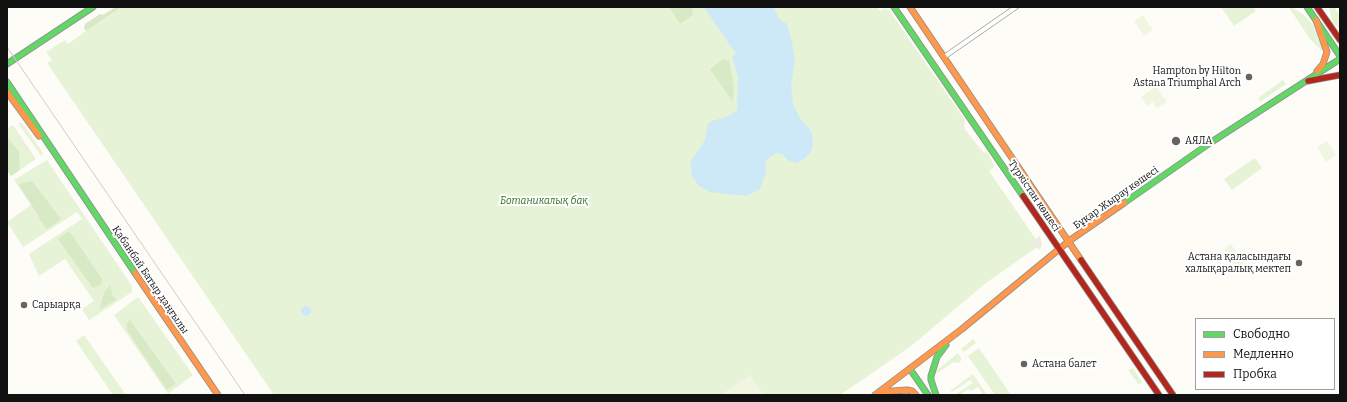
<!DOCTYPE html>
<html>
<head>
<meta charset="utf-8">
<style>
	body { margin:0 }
	#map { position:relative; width:1347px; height:402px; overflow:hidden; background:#fdfcf7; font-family:Bitter,serif }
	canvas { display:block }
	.frame { position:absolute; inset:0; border:8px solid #111; pointer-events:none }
	.legend { position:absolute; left:1195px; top:318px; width:140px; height:72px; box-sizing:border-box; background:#fff; border:1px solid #a0a0a0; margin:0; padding:5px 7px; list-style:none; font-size:12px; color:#111 }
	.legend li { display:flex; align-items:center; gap:8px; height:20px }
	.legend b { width:20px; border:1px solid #a0a0a0 }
</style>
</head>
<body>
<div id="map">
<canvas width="1347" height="402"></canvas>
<div class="frame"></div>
<ul class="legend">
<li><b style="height:5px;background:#63d668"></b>Свободно</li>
<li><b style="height:5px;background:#ff974d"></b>Медленно</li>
<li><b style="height:5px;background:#b3261e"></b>Пробка</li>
</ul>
</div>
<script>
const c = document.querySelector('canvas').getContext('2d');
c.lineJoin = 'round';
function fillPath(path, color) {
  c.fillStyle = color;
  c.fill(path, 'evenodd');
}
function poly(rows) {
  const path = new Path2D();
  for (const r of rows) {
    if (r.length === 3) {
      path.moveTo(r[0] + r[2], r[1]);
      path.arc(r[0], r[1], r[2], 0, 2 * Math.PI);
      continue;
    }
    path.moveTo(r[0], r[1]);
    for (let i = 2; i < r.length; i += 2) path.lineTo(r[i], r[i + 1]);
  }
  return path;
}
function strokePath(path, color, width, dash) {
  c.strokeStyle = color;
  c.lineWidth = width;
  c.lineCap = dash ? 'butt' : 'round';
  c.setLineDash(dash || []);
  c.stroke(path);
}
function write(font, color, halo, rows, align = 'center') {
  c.font = font + ' Bitter,serif';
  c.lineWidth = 4;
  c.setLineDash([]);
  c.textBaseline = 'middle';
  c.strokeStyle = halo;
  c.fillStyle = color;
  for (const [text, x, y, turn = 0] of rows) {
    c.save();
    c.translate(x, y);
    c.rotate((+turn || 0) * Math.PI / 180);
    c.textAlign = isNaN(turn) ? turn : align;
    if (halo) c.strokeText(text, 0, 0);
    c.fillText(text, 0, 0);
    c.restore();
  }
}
fillPath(poly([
	[116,7,877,7,880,11,884,9,889,10,965,120,964,128,983,152,988,153,994,165,994,167,989,171,1040,245,986,283,910,347,840,395,274,395,47,63,52,60,46,52,65,40,68,44,86,31,84,28,85,24,100,14,103,15],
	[1221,7,1253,7,1256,11,1234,26],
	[1291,7,1303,14,1313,25,1323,50,1321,50,1310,39,1290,9],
	[1329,7,1334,7,1340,15,1340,28,1333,24],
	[1283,80,1286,84,1260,102,1258,98],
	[18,123,22,123,42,151,43,154,41,156],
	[13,125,36,159,11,176,7,170,7,129],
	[1255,158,1262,168,1232,190,1224,179],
	[47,160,132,286,132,292,89,320,82,309,94,301,65,259,39,276,29,254,82,219,77,212,23,247,7,222,31,205,14,180],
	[138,297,193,375,168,394,114,315],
	[84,335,126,395,113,395,76,341],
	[973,339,976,343,964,352,961,349],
	[979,348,1011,395,995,395,968,356],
	[958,353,962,360,957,363,954,362,934,375,936,371],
	[1133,368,1142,382,1139,385,1128,370],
	[973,374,987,395,983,395,978,387,971,391,968,389,960,395,954,395,973,383,970,380,952,392,950,390,953,389]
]), '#e7f3d7');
fillPath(poly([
	[116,7,121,7,86,31,84,28,85,24,100,14,103,15],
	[669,7,691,7,694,9,692,11,693,15,680,24],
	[724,58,727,61,729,59,734,88,733,100,732,101,710,69],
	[7,137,19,152,20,170,11,176,7,170],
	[32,181,61,219,47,229,40,220,38,215,18,184],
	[69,231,103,280,100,285,93,288,58,239],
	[110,285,112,294,116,300,99,310,104,293],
	[130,320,176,384,167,390,128,332,126,325]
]), '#d8eac5');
fillPath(poly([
	[1143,15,1153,30,1144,36,1134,21],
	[1156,86,1167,102,1157,108,1153,102,1147,106,1141,97],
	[1327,141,1336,155,1326,162,1317,147],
	[1231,244,1244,263,1237,268,1224,249],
	[750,375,764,395,720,395]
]), '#f0f6e1');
fillPath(poly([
	[1040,236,1042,245,1039,250,1032,242]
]), '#edebe2');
fillPath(poly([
	[704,7,774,7,779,19,787,24,792,43,795,61,791,85,793,104,799,117,812,132,813,147,810,153,804,159,796,163,789,161,782,154,777,153,771,156,765,162,766,172,760,189,747,196,710,192,699,186,692,176,690,163,705,140,708,124,712,121,727,117,737,110,738,77,732,57,736,54],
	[306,311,5]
]), '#cde8f7');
const street = poly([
	[944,57,1016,7]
]);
const fast = poly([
	[894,7,1023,196],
	[1307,7,1340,56],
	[7,64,93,7],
	[7,82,135,273],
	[1124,203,1210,143,1340,59],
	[910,369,928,395],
	[936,395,931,380,931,376,937,357,946,345]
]);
const slow = poly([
	[910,7,1081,260],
	[1316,20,1327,52,1323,64,1317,71],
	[7,92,39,136],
	[135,273,218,395],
	[879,392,907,390,912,391,916,395],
	[875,395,962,329,1069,241,1124,203]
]);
const jam = poly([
	[1317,7,1340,40],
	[1308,81,1340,75],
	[1023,196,1159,395],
	[1081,260,1173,395]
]);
strokePath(street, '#979795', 5.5);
strokePath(fast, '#8e8d8b', 7);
strokePath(slow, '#8e8d8b', 7);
strokePath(jam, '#8e8d8b', 7);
strokePath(street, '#fffffe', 4);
strokePath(fast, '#63d668', 5.5);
strokePath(slow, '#ff974d', 5.5);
strokePath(jam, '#b3261e', 5.5);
strokePath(poly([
	[7,47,245,395]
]), '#d9c6c7', 1);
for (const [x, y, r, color] of [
	[1249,77,4,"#646362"],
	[1176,141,5,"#646362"],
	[1299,263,4,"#646362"],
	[24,305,4,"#646362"],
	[1024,364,4,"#646362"]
]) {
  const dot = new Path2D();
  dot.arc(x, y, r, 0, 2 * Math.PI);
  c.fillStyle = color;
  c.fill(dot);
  strokePath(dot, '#fff', 1.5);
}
write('10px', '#111', '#fff', [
	["Hampton by Hilton",1241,71,"right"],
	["Astana Triumphal Arch",1241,83,"right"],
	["АЯЛА",1185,141],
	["Астана қаласындағы",1291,257,"right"],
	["халықаралық мектеп",1291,269,"right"],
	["Сарыарқа",32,305],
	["Астана балет",1032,364]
], 'left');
write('10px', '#111', '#fff', [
	["Түркістан көшесі",1034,196,56],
	["Бұқар Жырау көшесі",1116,198,-35],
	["Қабанбай Батыр даңғылы",150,280,56]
]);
write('italic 10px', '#2f6b1f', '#fff', [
	["Ботаникалық бақ",544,201]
]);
</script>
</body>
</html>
